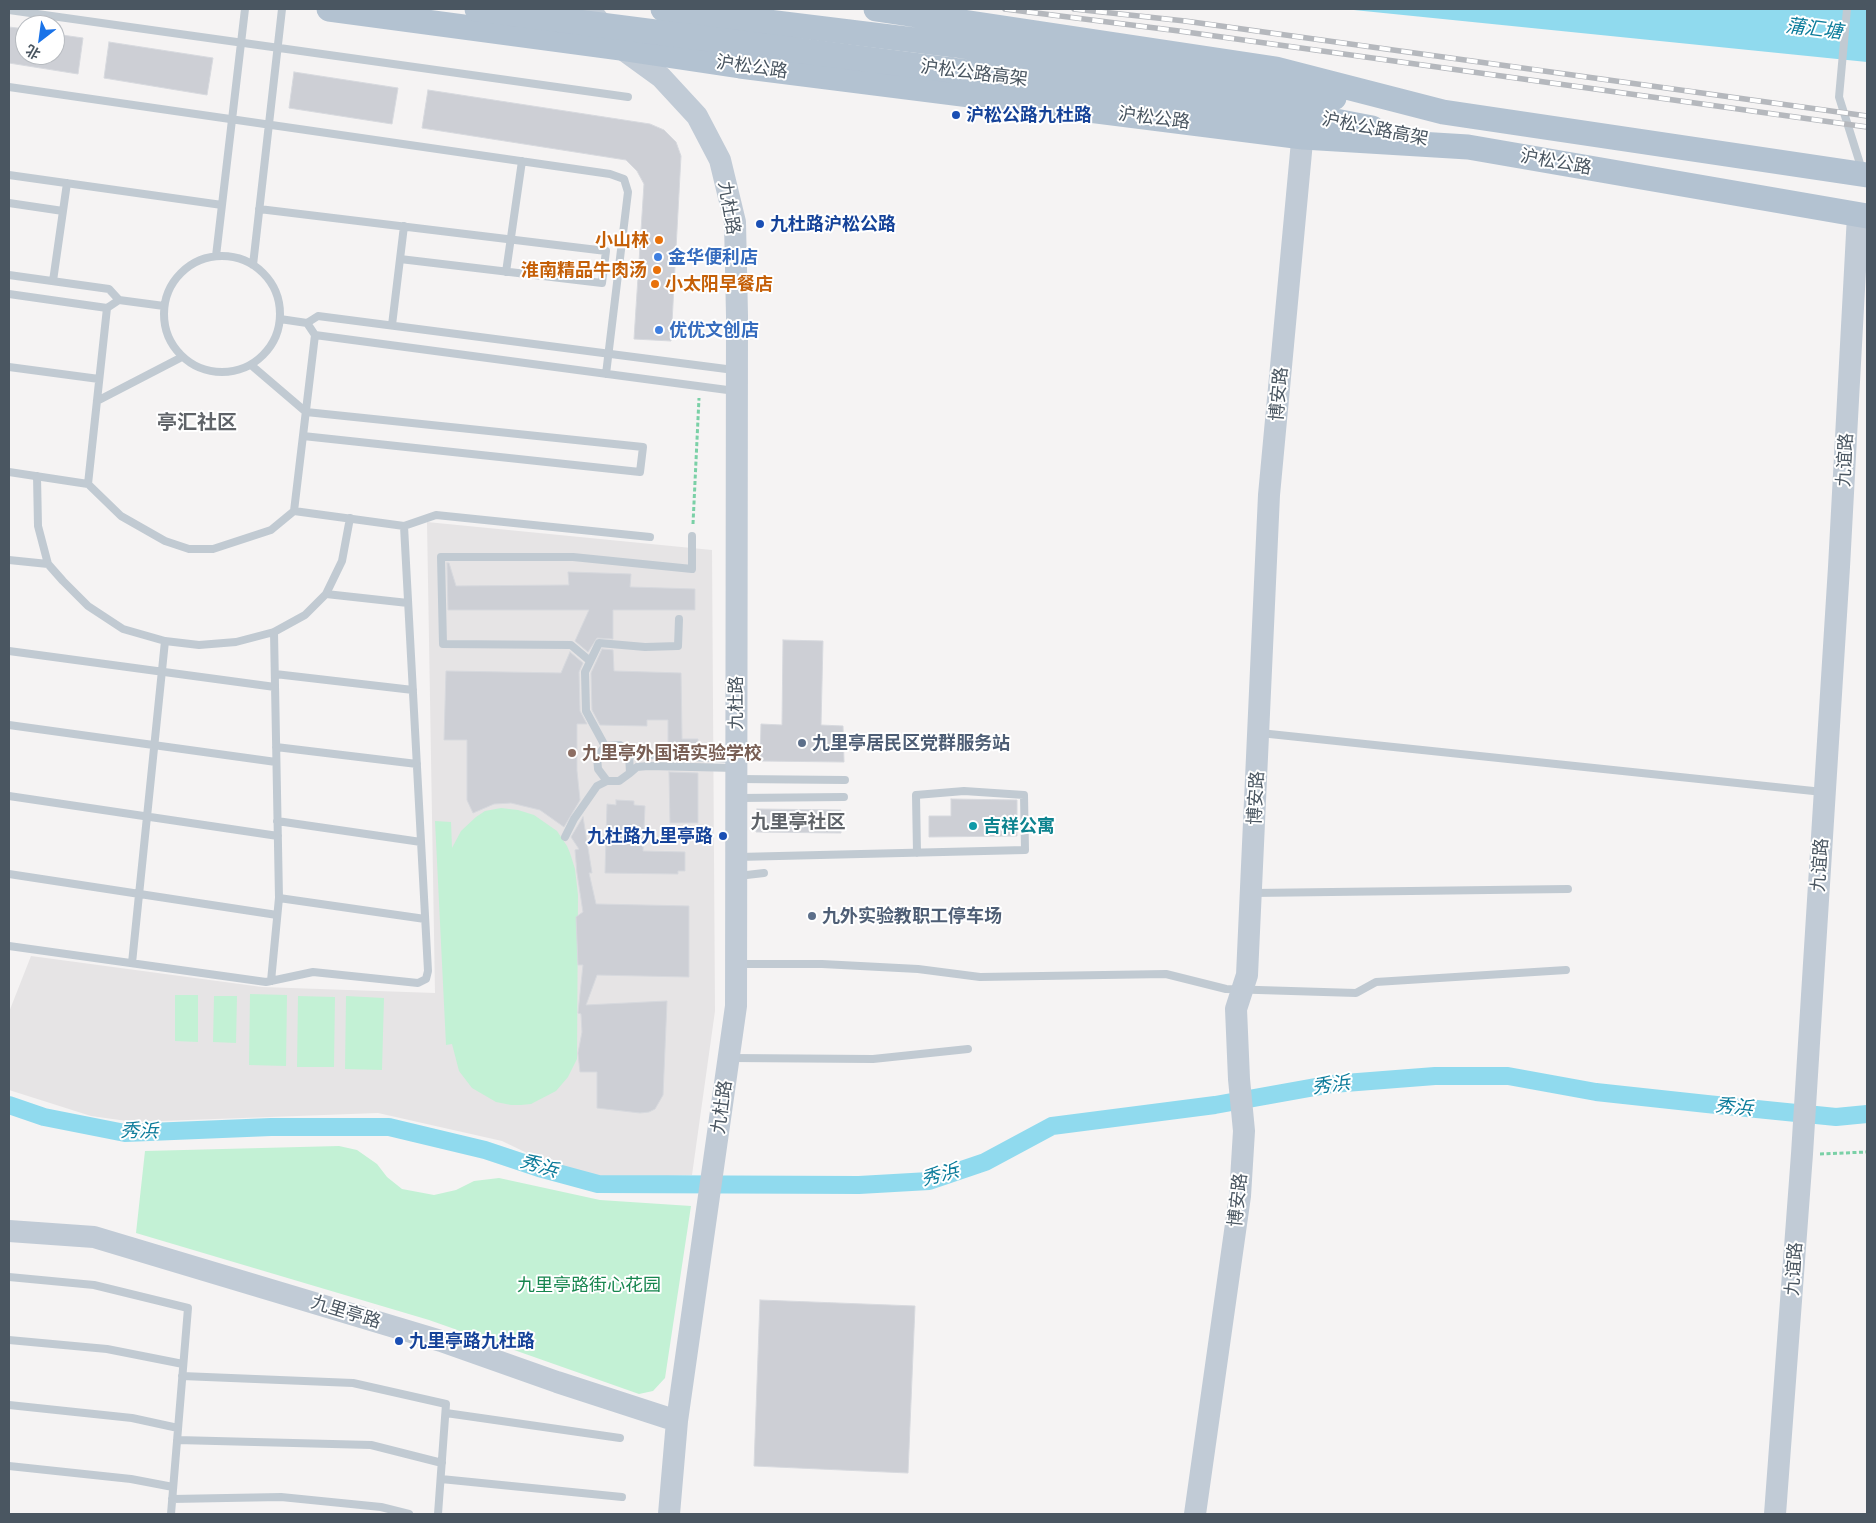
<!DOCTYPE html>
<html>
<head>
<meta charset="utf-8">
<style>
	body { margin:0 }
	#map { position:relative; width:1876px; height:1523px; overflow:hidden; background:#f5f3f3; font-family:"Asap Condensed","Noto Sans SC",sans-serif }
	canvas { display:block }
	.frame { position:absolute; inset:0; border:10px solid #4a5661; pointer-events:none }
	.north { position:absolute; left:15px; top:15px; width:50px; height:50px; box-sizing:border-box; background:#fff; border:1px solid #b7bbc0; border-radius:50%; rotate:210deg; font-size:14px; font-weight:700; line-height:20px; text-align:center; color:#4a5661 }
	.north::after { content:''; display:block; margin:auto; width:18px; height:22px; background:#1a73e8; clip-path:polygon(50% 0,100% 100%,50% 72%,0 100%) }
</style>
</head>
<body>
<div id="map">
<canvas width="1876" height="1523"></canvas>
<div class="frame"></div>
<div class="north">北</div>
</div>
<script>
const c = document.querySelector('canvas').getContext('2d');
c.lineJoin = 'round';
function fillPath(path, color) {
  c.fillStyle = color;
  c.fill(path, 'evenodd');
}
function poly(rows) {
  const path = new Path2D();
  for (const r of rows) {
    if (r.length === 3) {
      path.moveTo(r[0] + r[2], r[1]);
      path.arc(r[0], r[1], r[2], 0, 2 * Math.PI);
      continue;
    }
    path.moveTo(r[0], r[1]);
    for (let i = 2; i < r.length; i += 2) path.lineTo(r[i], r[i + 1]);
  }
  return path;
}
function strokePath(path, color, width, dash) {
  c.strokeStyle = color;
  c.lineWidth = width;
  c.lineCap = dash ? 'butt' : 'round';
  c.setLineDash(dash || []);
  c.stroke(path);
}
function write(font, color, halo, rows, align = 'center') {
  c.font = font + ' "Asap Condensed","Noto Sans SC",sans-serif';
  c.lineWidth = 4;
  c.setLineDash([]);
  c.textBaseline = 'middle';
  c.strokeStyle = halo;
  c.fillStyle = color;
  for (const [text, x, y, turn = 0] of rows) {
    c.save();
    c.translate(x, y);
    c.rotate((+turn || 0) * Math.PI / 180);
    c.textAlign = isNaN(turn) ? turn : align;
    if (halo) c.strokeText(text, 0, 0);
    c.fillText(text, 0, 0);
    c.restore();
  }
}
fillPath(poly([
	[427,522,712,550,715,1011,692,1175,645,1177,596,1176,552,1165,502,1141,378,1113,134,1122,91,1116,9,1090,9,1012,31,956,262,987,435,993]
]), '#e6e4e5');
fillPath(poly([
	[501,808,518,810,534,815,557,831,567,846,570,853,575,869,578,895,577,1059,568,1077,556,1091,531,1104,521,1105,511,1105,496,1102,472,1088,459,1071,452,1044,446,1045,435,821,451,822,452,848,461,831,476,817,485,811],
	[250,994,287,995,286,1066,249,1065],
	[175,995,198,995,198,1042,175,1041],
	[214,996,237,996,236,1043,213,1042],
	[298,996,335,997,334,1067,297,1067],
	[346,996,384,998,382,1070,345,1069],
	[339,1146,357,1150,377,1164,387,1177,402,1189,434,1195,456,1190,474,1181,499,1178,600,1200,691,1206,665,1378,653,1391,639,1394,429,1320,136,1233,145,1151]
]), '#c3f1d5');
fillPath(poly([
	[1344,9,1867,9,1867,62]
]), '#90daee');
strokePath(poly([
	[9,1105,44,1117,125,1133,271,1127,389,1127,485,1150,539,1168,598,1184,859,1185,929,1181,985,1162,1052,1126,1215,1105,1332,1084,1435,1076,1508,1076,1596,1092,1707,1104,1836,1117,1867,1114]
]), '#90daee', 18);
const building = poly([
	[9,27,25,29,25,55,55,55,55,34,83,38,78,74,9,63,9,27],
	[109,42,213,58,207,95,104,78,109,42],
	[294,72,398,88,392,124,289,108,294,72],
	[428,90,650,124,664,130,676,142,681,156,671,341,634,339,644,184,637,171,626,160,422,128,428,90],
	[447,563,449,563,456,586,569,585,568,572,631,574,630,587,695,589,695,610,613,610,613,639,597,638,588,652,575,641,589,610,448,610,447,563],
	[783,640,823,641,821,725,843,726,844,762,760,761,761,724,782,725,783,640],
	[602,649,613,650,614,671,681,673,682,739,698,739,698,752,668,750,668,720,647,720,647,726,600,725,592,710,591,673,602,649],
	[570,652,583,663,579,672,580,711,587,724,577,724,577,771,580,800,564,827,540,810,511,803,494,804,473,813,467,800,467,740,444,740,446,671,561,673,570,652],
	[669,772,698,773,698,823,670,823,669,772],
	[951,799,1017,800,1017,836,929,837,929,816,951,816,951,799],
	[616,800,634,801,634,805,645,806,643,851,685,852,685,871,678,871,678,874,605,873,607,804,616,805,616,800],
	[757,809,841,810,841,833,756,832,757,809],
	[583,817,592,873,589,873,596,904,689,906,689,977,597,975,586,1005,667,1001,663,1095,655,1109,649,1112,640,1113,597,1108,597,1072,580,1072,578,1053,582,1032,581,1014,578,1013,583,965,578,965,576,917,583,912,577,873,575,850,579,849,571,837,583,817],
	[760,1300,915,1306,908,1473,754,1466,760,1300]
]);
fillPath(building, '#cdcfd5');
strokePath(building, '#d7d9de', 1);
strokePath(poly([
	[693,524,699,398],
	[1820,1154,1867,1152]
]), '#7ad0a6', 3, [4, 2.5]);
strokePath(poly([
	[1847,9,1839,97,1862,170],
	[9,10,628,97],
	[9,87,610,174,624,179,628,192,606,374],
	[9,175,222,205],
	[9,203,63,211],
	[259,209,606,251,602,283,400,259],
	[216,256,245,9],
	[222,314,58],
	[253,265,282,9],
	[506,272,522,161],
	[9,275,109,289,119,300,164,306],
	[53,281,67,183],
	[9,294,107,308,119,300],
	[107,308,88,484,121,516,165,541,189,549,213,549,271,530,294,511,315,335],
	[280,319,307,323,318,316,734,370],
	[307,323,315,335,735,391],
	[392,325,404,226],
	[251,365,306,412,643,447,640,472,303,436],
	[9,367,99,379],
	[97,401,182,357],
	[9,472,88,484],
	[37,476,38,526,48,564,63,581,88,606,123,629,165,641,199,645,236,642,274,632,305,615,326,594,342,561,350,518],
	[294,511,404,526,436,515,650,537],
	[9,560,48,564],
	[326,594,408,603],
	[9,651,275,687],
	[590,661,571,645,443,644,441,557,573,557,692,569,692,536],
	[275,674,413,690],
	[9,725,276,762],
	[1260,733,1823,792],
	[605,746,586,711,585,672,599,643,645,647,678,646,679,619],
	[276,747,417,764],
	[629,754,734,759],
	[630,773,637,767,648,766,736,768],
	[739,779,845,780],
	[9,796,278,836],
	[739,798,844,797],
	[277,821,421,842],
	[565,837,574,819,597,786,607,781,619,781,630,773,629,754,620,745,605,746,597,757,598,769,607,781],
	[738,857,1025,850,1024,795,964,791,916,795,917,853],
	[9,874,277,915],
	[738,876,764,873],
	[1253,893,1568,889],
	[279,898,425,919],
	[9,946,266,982,313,972,418,983,426,979,428,971,404,526],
	[132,963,165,641],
	[739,964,822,964,918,969,980,977,1166,974,1226,989,1356,993,1376,982,1566,970],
	[271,981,279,898,274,632],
	[731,1058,873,1059,968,1049],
	[9,1277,94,1285,188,1308,171,1514],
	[9,1340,107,1349,183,1364],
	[182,1376,353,1383,446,1404,438,1514],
	[9,1405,132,1418,178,1428],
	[446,1413,620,1438],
	[177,1440,371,1445,442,1463],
	[9,1466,131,1479,173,1487],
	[441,1479,622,1497],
	[172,1499,281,1497,381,1507,409,1514]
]), '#c1cad2', 8);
strokePath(poly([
	[589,9,621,48,661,77,697,116,720,160,735,222,737,316,736,1006,677,1421,669,1514],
	[9,1231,94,1237,441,1341,557,1382,677,1421],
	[1195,1514,1240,1196,1244,1131,1239,1079,1236,1009,1247,975,1269,495,1304,120],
	[1775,1514,1802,1154,1839,567,1858,215]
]), '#c1cbd6', 22);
strokePath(poly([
	[329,9,621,48,740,66,1303,137,1468,147,1867,216],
	[663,9,955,45,1183,79,1334,98],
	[876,9,1276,69,1443,112,1867,175],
	[951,70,1309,116,1372,128]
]), '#b3c2d1', 25);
const rail = poly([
	[1005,9,1179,31,1867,127],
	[1074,9,1185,21,1867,116]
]);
strokePath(rail, '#b5b8bd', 5.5);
strokePath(rail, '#fff', 4, [11]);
strokePath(poly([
	[477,9,951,70]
]), '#b3c2d1', 25);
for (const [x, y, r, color] of [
	[956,115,5,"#1a4fb4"],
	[760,224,5,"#1a4fb4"],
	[659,240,5,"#e8710a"],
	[658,257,5,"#3f7fe0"],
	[657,270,5,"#e8710a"],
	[655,284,5,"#e8710a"],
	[659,330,5,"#3f7fe0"],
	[802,743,5,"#5c6f8a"],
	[572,753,5,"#8d6e63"],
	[973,826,5,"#0f9aa8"],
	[723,836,5,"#1a4fb4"],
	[812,916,5,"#5c6f8a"],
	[399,1341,5,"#1a4fb4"]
]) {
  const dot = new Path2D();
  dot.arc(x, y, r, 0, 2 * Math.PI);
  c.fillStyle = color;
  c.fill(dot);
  strokePath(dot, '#fff', 2);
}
write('18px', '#4a5661', '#fff', [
	["沪松公路",752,67,8],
	["沪松公路高架",974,73,7],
	["沪松公路",1154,118,7],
	["沪松公路高架",1375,129,11],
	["沪松公路",1556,162,10],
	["九杜路",729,208,80],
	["博安路",1279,394,-85],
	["九谊路",1845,460,-87],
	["九杜路",736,703,-90],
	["博安路",1256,798,-87],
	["九谊路",1820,865,-86],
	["九杜路",722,1107,-82],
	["博安路",1238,1200,-84],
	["九谊路",1794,1269,-86],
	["九里亭路",346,1312,17]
]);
write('bold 18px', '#164399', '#fff', [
	["沪松公路九杜路",966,115],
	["九杜路沪松公路",770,224],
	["九杜路九里亭路",713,836,"right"],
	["九里亭路九杜路",409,1341]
], 'left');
write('bold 18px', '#c56008', '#fff', [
	["小山林",649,240],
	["淮南精品牛肉汤",647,270],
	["小太阳早餐店",665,284,"left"]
], 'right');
write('bold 18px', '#366cbe', '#fff', [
	["金华便利店",668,257],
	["优优文创店",669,330]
], 'left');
write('bold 18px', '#4e5e75', '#fff', [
	["九里亭居民区党群服务站",812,743],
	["九外实验教职工停车场",822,916]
], 'left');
write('bold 18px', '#785e54', '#fff', [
	["九里亭外国语实验学校",582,753]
], 'left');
write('bold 18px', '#0d838f', '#fff', [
	["吉祥公寓",983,826]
], 'left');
write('18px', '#17864f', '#fff', [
	["九里亭路街心花园",589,1285]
]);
write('italic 19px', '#0c7c9b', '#fff', [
	["蒲汇塘",1814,29,7],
	["秀浜",1331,1085,-7],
	["秀浜",1734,1107,6],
	["秀浜",139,1131,1],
	["秀浜",539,1166,17],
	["秀浜",940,1175,-14]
]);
write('bold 19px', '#5f6368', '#fff', [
	["九里亭社区",798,822]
]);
write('bold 20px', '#5f6368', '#fff', [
	["亭汇社区",197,423]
]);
</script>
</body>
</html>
